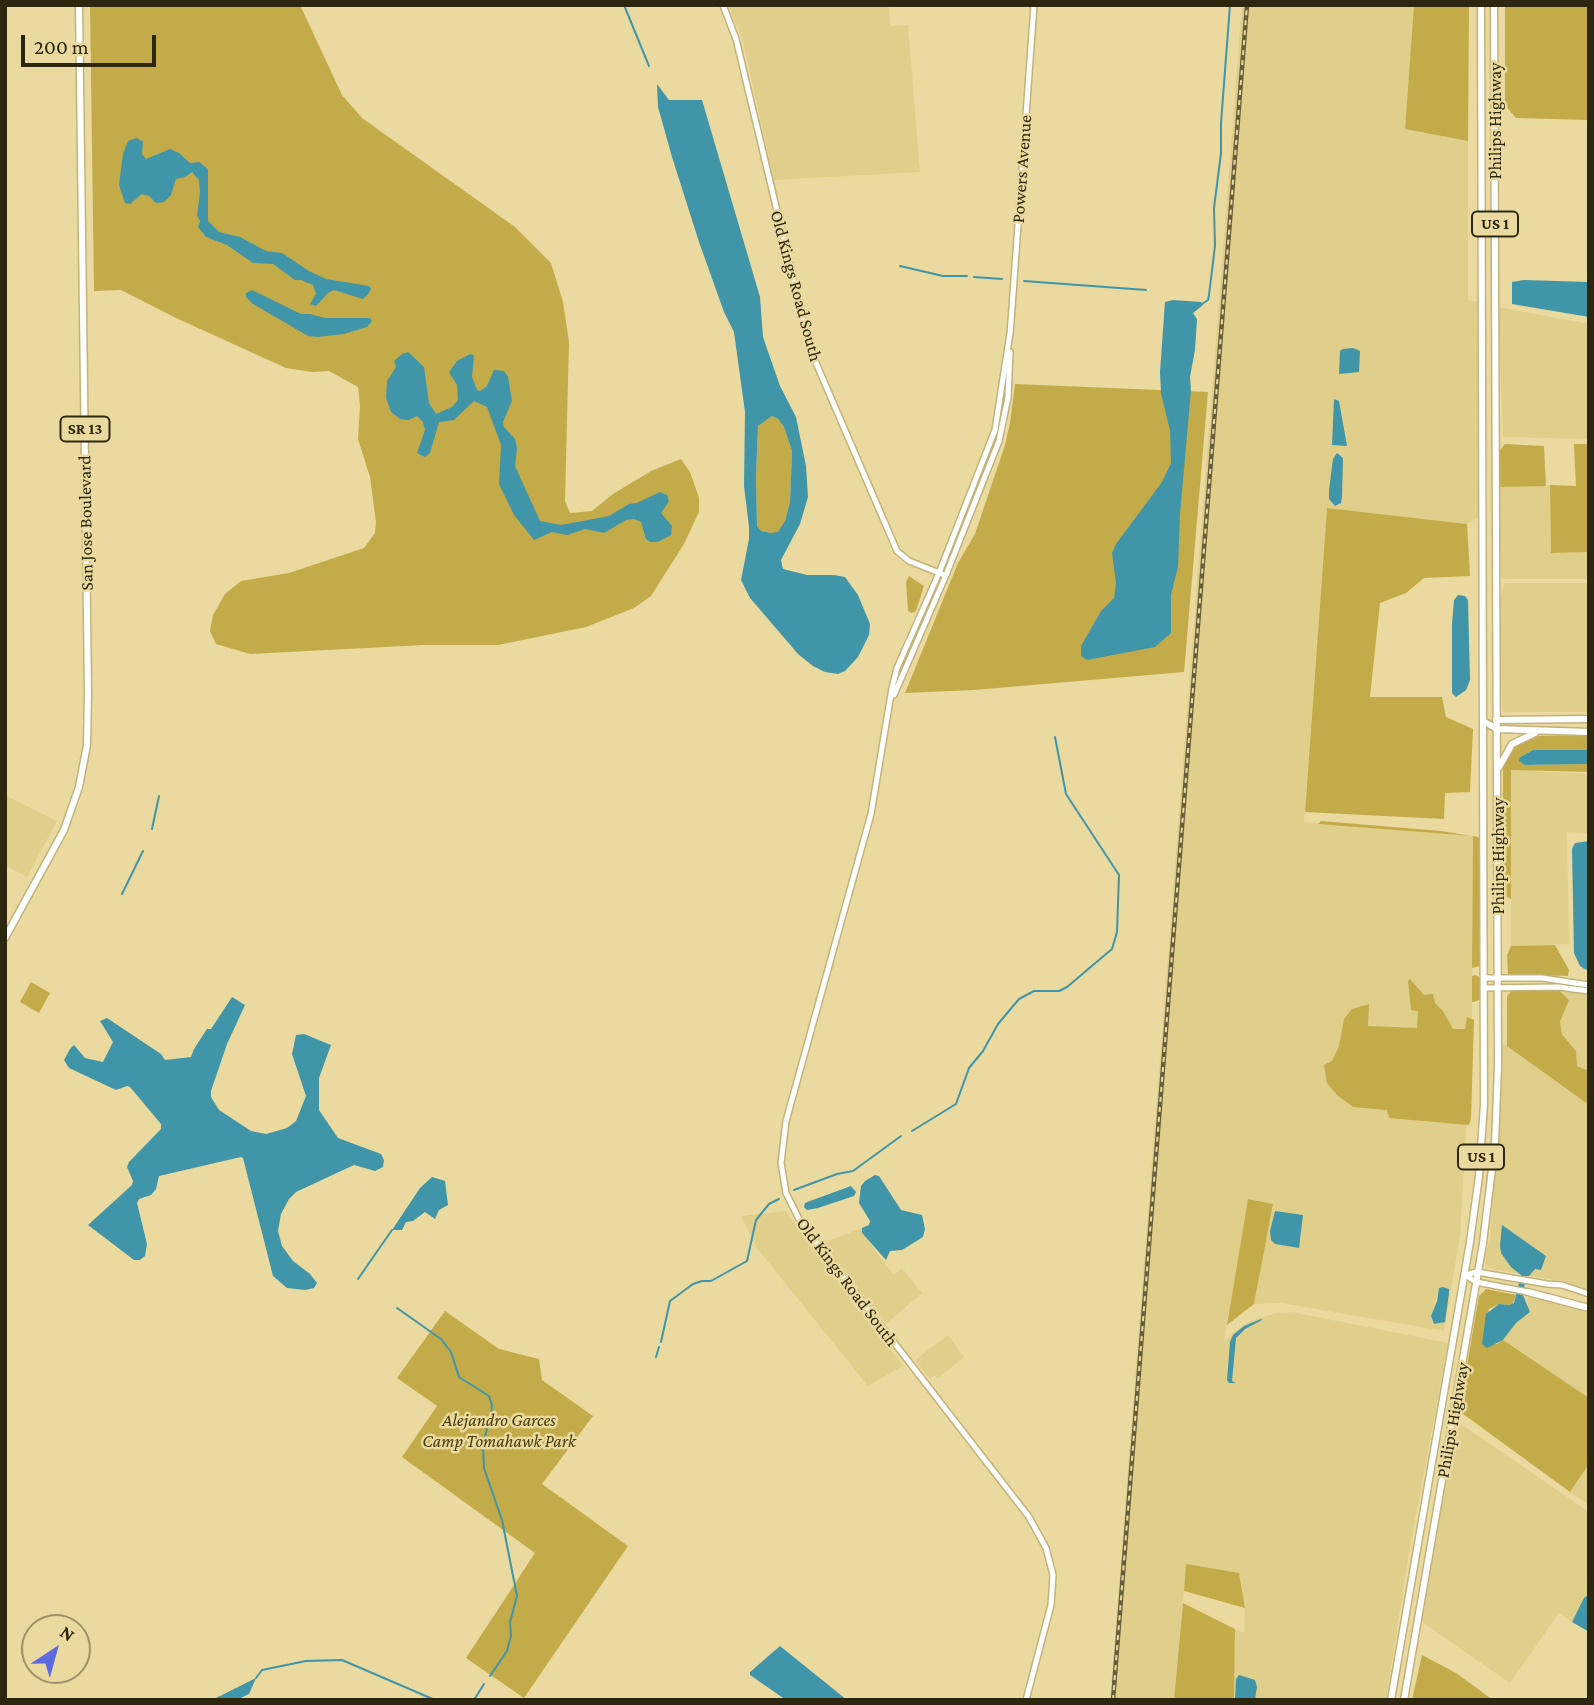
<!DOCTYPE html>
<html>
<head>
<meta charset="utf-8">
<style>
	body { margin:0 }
	#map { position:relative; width:1594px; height:1705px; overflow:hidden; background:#eada9f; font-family:"Crimson Pro",serif }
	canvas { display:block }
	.frame { position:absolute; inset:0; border:7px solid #2d270f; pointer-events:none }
	.north { position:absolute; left:21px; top:1614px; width:70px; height:70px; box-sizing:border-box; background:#eada9f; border:2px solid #9e9265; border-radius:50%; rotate:36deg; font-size:19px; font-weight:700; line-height:28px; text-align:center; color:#2d270f }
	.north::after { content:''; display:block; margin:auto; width:24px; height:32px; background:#5d69e0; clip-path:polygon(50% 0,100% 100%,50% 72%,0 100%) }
	.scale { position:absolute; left:21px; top:35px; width:135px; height:32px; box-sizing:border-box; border:4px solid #2d270f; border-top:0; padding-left:9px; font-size:21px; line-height:24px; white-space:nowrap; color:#2d270f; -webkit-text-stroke:5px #eada9f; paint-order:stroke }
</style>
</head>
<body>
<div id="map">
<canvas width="1594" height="1705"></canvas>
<div class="frame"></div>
<div class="north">N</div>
<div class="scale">200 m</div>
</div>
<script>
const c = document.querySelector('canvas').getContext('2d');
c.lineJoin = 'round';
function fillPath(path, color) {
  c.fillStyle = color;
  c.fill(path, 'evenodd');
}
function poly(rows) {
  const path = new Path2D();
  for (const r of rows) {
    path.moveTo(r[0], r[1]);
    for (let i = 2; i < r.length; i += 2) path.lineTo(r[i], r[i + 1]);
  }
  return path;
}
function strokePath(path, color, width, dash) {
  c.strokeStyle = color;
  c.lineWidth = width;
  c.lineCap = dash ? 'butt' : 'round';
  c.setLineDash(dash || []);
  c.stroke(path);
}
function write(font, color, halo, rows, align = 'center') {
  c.font = font + ' "Crimson Pro",serif';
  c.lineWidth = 5;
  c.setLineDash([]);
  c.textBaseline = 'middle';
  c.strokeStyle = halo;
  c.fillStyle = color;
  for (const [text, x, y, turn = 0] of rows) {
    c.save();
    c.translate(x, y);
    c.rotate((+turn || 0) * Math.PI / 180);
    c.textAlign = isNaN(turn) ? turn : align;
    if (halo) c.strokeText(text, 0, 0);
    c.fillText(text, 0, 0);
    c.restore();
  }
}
fillPath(poly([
	[728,5,889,5,890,26,908,25,920,172,774,180,742,37],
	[1242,5,1414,5,1405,129,1468,141,1468,300,1477,302,1479,517,1467,524,1327,508,1304,822,1473,836,1472,1025,1460,1236,1444,1331,1281,1303,1254,1304,1273,1204,1248,1200,1224,1342,1240,1327,1251,1321,1276,1313,1292,1312,1448,1343,1409,1553,1386,1700,1255,1700,1257,1687,1255,1680,1239,1675,1236,1679,1234,1700,1235,1629,1244,1633,1245,1608,1239,1573,1186,1565,1174,1700,1110,1700],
	[1439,1288,1449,1293,1445,1319,1436,1325,1432,1322,1431,1317],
	[1498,307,1589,324,1589,439,1503,437],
	[1550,485,1551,553,1589,552,1589,579,1503,579,1499,574,1499,487],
	[1505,583,1589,583,1589,712,1503,712,1500,673,1500,603,1503,585],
	[1511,770,1589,774,1589,833,1567,832,1569,944,1511,946],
	[5,795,57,821,27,877,5,865],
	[1560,991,1589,993,1589,1071,1577,1066,1576,1051,1562,1034,1560,1023,1569,1000],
	[1503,1043,1589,1105,1589,1290,1567,1282,1491,1269,1485,1264,1491,1227],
	[786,1211,903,1366,868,1386,757,1248,741,1216],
	[862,1228,862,1233,894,1275,902,1268,922,1293,886,1324,823,1243],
	[1530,1296,1571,1305,1589,1313,1589,1398,1503,1340,1516,1323,1530,1312,1527,1300],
	[948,1335,964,1357,937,1379,934,1375,930,1379,915,1360],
	[1461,1424,1589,1512,1589,1594,1584,1598,1572,1622,1559,1613,1510,1683,1422,1622,1455,1428,1457,1425],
	[1589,1462,1589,1505,1570,1492]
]), '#e0ce8b');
fillPath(poly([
	[90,5,300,5,342,95,362,118,515,227,551,263,563,302,569,342,565,501,570,513,592,511,613,494,651,471,681,459,690,472,699,498,699,512,684,544,651,596,634,608,586,627,498,645,424,645,250,654,216,644,210,631,213,615,225,594,241,581,289,573,364,548,375,533,376,522,370,477,358,439,360,406,358,387,329,371,312,372,286,368,176,318,121,290,94,291],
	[1414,5,1469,5,1468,141,1405,129],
	[1505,5,1589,5,1589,120,1516,118,1505,105],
	[1015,384,1208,392,1184,672,974,690,905,693,958,563,975,534,1005,445,1010,423],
	[772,416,778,419,784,427,792,451,790,502,785,521,778,533,771,533,761,531,757,526,756,477,758,426],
	[1505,444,1544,446,1546,486,1500,487,1500,450],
	[1574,444,1589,444,1589,552,1551,553,1550,485,1576,486],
	[1327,508,1467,524,1470,576,1424,578,1406,593,1380,603,1370,697,1442,697,1446,717,1473,729,1470,792,1445,793,1444,819,1305,812],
	[909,576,924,586,916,611,912,613,908,611,906,582],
	[1589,735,1589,750,1533,750,1520,757,1525,765,1589,764,1589,772,1511,770,1511,899,1507,897,1503,890,1503,762,1512,747,1533,736],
	[1321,821,1441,831,1478,837,1481,841,1480,966,1472,968,1473,836,1318,824],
	[1555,945,1569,970,1568,976,1508,974,1507,955,1511,946],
	[1476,975,1481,978,1481,999,1474,1002,1472,1002,1472,976],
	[1410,979,1424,995,1433,994,1435,1003,1443,1011,1453,1029,1465,1029,1467,1017,1474,1020,1471,1119,1469,1125,1389,1118,1387,1110,1353,1107,1337,1095,1327,1083,1324,1065,1332,1061,1339,1046,1344,1019,1352,1009,1369,1004,1368,1026,1417,1028,1418,1011,1411,1010,1408,981],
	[31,982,50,993,39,1013,20,1002],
	[1512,990,1560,991,1569,1000,1560,1022,1562,1034,1576,1051,1577,1066,1589,1071,1589,1105,1507,1046,1507,996],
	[1248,1199,1273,1204,1254,1304,1227,1325],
	[1486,1289,1516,1295,1512,1305,1499,1304,1489,1309,1482,1344,1497,1344,1503,1340,1589,1398,1589,1464,1570,1492,1459,1411,1479,1296],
	[445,1311,499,1349,539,1359,542,1380,593,1416,542,1484,628,1546,524,1698,466,1658,535,1553,402,1457,437,1406,397,1378],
	[1186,1564,1239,1573,1245,1608,1184,1591],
	[1183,1603,1235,1629,1234,1700,1174,1700],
	[1422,1655,1456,1673,1493,1700,1412,1700]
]), '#c3ab4a');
fillPath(poly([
	[657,84,669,100,702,100,760,297,763,337,780,386,796,417,806,466,808,497,800,524,781,560,783,569,807,575,834,575,845,577,858,595,870,624,869,635,858,657,845,671,838,674,825,672,813,666,798,654,750,598,741,580,749,539,749,527,744,486,745,412,734,332,724,312,699,242,672,157,658,107],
	[772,416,778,419,784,427,792,451,790,502,785,521,778,532,771,533,761,531,757,526,756,477,758,426],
	[137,138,143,142,142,154,146,159,170,149,179,153,190,163,199,162,208,169,208,221,219,232,240,237,266,251,282,253,309,271,326,279,369,286,371,289,368,294,363,299,334,290,328,293,316,306,310,304,316,294,313,285,301,280,295,280,273,264,253,263,227,245,206,237,198,227,200,221,197,215,200,192,199,180,192,172,185,177,176,179,171,195,164,202,156,203,149,196,142,194,130,204,125,203,119,185,123,154,128,141],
	[1524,280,1589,282,1589,317,1512,304,1512,282],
	[252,290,301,314,310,314,325,318,370,318,372,321,367,327,344,334,318,337,308,336,253,304,246,297,246,293],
	[1173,300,1201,302,1203,305,1193,313,1197,319,1195,350,1190,377,1191,390,1180,514,1178,567,1171,595,1171,633,1155,647,1087,660,1081,656,1081,646,1101,611,1114,598,1116,583,1112,553,1116,544,1162,482,1171,463,1170,431,1161,393,1160,372,1165,302],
	[1353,348,1360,351,1359,372,1339,374,1340,351,1343,349],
	[408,352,424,367,429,403,436,414,452,407,458,400,457,385,449,372,457,361,470,354,474,355,472,377,477,390,480,391,487,386,494,370,504,371,508,377,512,401,503,422,504,427,515,439,517,448,515,466,540,521,561,525,609,516,629,504,637,503,660,492,667,495,669,501,661,513,672,526,671,535,658,542,650,542,646,539,641,522,634,519,626,520,604,533,585,529,567,535,552,532,534,540,514,515,499,484,501,445,487,407,474,401,454,420,439,422,430,453,425,457,417,453,425,430,423,422,417,416,409,420,400,419,391,412,386,398,387,381,396,367,394,361,402,354],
	[1334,399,1339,401,1347,446,1332,445],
	[1337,453,1343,458,1342,496,1341,503,1335,506,1329,499,1329,490,1333,459],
	[1458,595,1465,596,1468,600,1470,680,1466,690,1456,697,1452,693,1452,624,1454,600],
	[1533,750,1589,750,1589,764,1525,765,1519,761,1520,757],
	[1589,841,1589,967,1586,970,1580,966,1574,953,1572,849,1575,843],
	[232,997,245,1005,227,1044,211,1091,211,1097,219,1110,251,1131,266,1134,287,1128,296,1121,306,1096,292,1054,296,1035,304,1034,331,1045,319,1078,319,1110,338,1138,381,1154,384,1160,383,1167,375,1171,354,1165,296,1192,289,1199,281,1214,278,1231,282,1246,293,1261,310,1274,317,1283,314,1288,305,1290,287,1288,273,1276,243,1158,241,1157,159,1176,156,1189,151,1195,139,1199,137,1203,147,1244,145,1256,140,1260,134,1260,88,1225,132,1185,133,1181,127,1167,129,1162,161,1129,161,1124,130,1087,127,1086,116,1090,69,1068,64,1060,70,1049,74,1045,85,1058,103,1062,113,1042,100,1021,107,1018,161,1054,165,1060,191,1057,194,1049,207,1029,211,1029],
	[875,1175,879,1176,901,1210,922,1215,925,1229,923,1237,902,1250,890,1251,886,1260,862,1233,862,1228,869,1225,870,1221,859,1203,861,1186,865,1181],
	[432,1177,445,1181,448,1205,439,1210,435,1219,425,1212,413,1221,406,1222,402,1230,392,1230,420,1188],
	[851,1186,856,1192,854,1196,818,1208,807,1210,804,1207,805,1203,810,1201],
	[1275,1211,1303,1215,1299,1248,1275,1244,1271,1240,1270,1231],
	[1502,1225,1546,1256,1541,1270,1535,1269,1529,1276,1526,1276,1523,1295,1530,1312,1516,1323,1503,1340,1487,1348,1482,1344,1486,1314,1499,1304,1510,1305,1514,1303,1521,1275,1511,1267,1501,1253,1500,1245],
	[1443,1287,1449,1289,1449,1293,1445,1322,1434,1324,1431,1316,1437,1301,1439,1288],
	[1261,1319,1262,1320,1245,1329,1236,1338,1232,1381,1236,1383,1229,1383,1227,1380,1230,1342,1233,1335,1244,1326],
	[1589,1594,1589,1632,1572,1622,1584,1598],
	[780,1646,847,1700,786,1700,750,1675,750,1672],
	[1239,1675,1255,1680,1257,1687,1255,1700,1235,1700,1236,1679],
	[256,1678,249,1694,236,1700,212,1700]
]), '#4195a8');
strokePath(poly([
	[624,5,649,66],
	[900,266,943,276,967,276],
	[974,277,1002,279],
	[1024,281,1146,290],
	[1202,304,1208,300,1209,295,1215,246,1214,208,1221,153,1221,123,1230,5],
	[152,829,159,796],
	[122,894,143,851],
	[912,1131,956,1104,969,1068,983,1051,998,1024,1019,999,1034,991,1059,991,1067,987,1112,949,1117,932,1119,875,1066,794,1055,737],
	[794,1190,837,1174,853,1171,901,1136],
	[358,1279,392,1230],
	[397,1308,441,1339,451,1352,459,1377,489,1396,492,1405,491,1422,487,1428,483,1447,484,1468,502,1520,517,1596,510,1622,511,1636,507,1651,490,1676],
	[661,1342,670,1301,693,1284,702,1281,711,1281,747,1261,756,1220,769,1204,779,1199],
	[656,1357,659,1347],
	[256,1678,262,1670,306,1661,342,1660,435,1700],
	[474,1700,484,1684]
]), '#4195a8', 2);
const minor = poly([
	[723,5,736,39,810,349,897,551,909,561,942,574],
	[1010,333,995,430,939,573,897,668,892,688,871,814,786,1121,781,1163,786,1193,800,1221,1029,1517,1046,1548,1053,1575,1051,1605,1026,1700],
	[1010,335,1034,5],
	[894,695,946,575,999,441,1008,397,1010,352],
	[1485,978,1542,978,1589,985],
	[1485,988,1558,987,1589,991],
	[1465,1275,1477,1272,1547,1284,1562,1285,1589,1294],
	[1465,1275,1476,1282,1528,1292]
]);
const major = poly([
	[1496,720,1589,719],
	[1483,721,1497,729,1589,732],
	[1499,767,1512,744,1535,733],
	[5,938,64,830,79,787,87,745,88,692,79,5],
	[1528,1292,1589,1308],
	[1391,1700,1470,1242,1479,1176,1484,1104,1481,5],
	[1404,1700,1483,1243,1495,1144,1498,1066,1494,5]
]);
strokePath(minor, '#c3b37a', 8);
strokePath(major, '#c3b37a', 9);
strokePath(minor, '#fff', 5);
strokePath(major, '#fff', 6);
const rail = poly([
	[1113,1700,1247,5]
]);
strokePath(rail, '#675e3b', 4.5);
strokePath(rail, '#eada9f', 2, [5]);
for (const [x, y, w] of [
	[1495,224,46],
	[85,429,49],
	[1481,1157,46]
]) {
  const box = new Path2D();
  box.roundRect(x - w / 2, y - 12.5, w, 25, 5);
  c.fillStyle = '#eada9f';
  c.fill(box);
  strokePath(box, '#2d270f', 2);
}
write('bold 16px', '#2d270f', null, [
	["US 1",1495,224],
	["SR 13",85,429],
	["US 1",1481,1157]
]);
write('18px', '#2d270f', '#eada9f', [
	["Philips Highway",1495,121,-90],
	["Powers Avenue",1022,169,-86],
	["Old Kings Road South",796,286,75],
	["San Jose Boulevard",86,523,-91],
	["Philips Highway",1498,856,-90],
	["Old Kings Road South",847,1282,53],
	["Philips Highway",1453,1420,-80]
]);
write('italic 18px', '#483c08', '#eada9f', [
	["Alejandro Garces",499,1420],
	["Camp Tomahawk Park",499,1441]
]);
</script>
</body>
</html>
